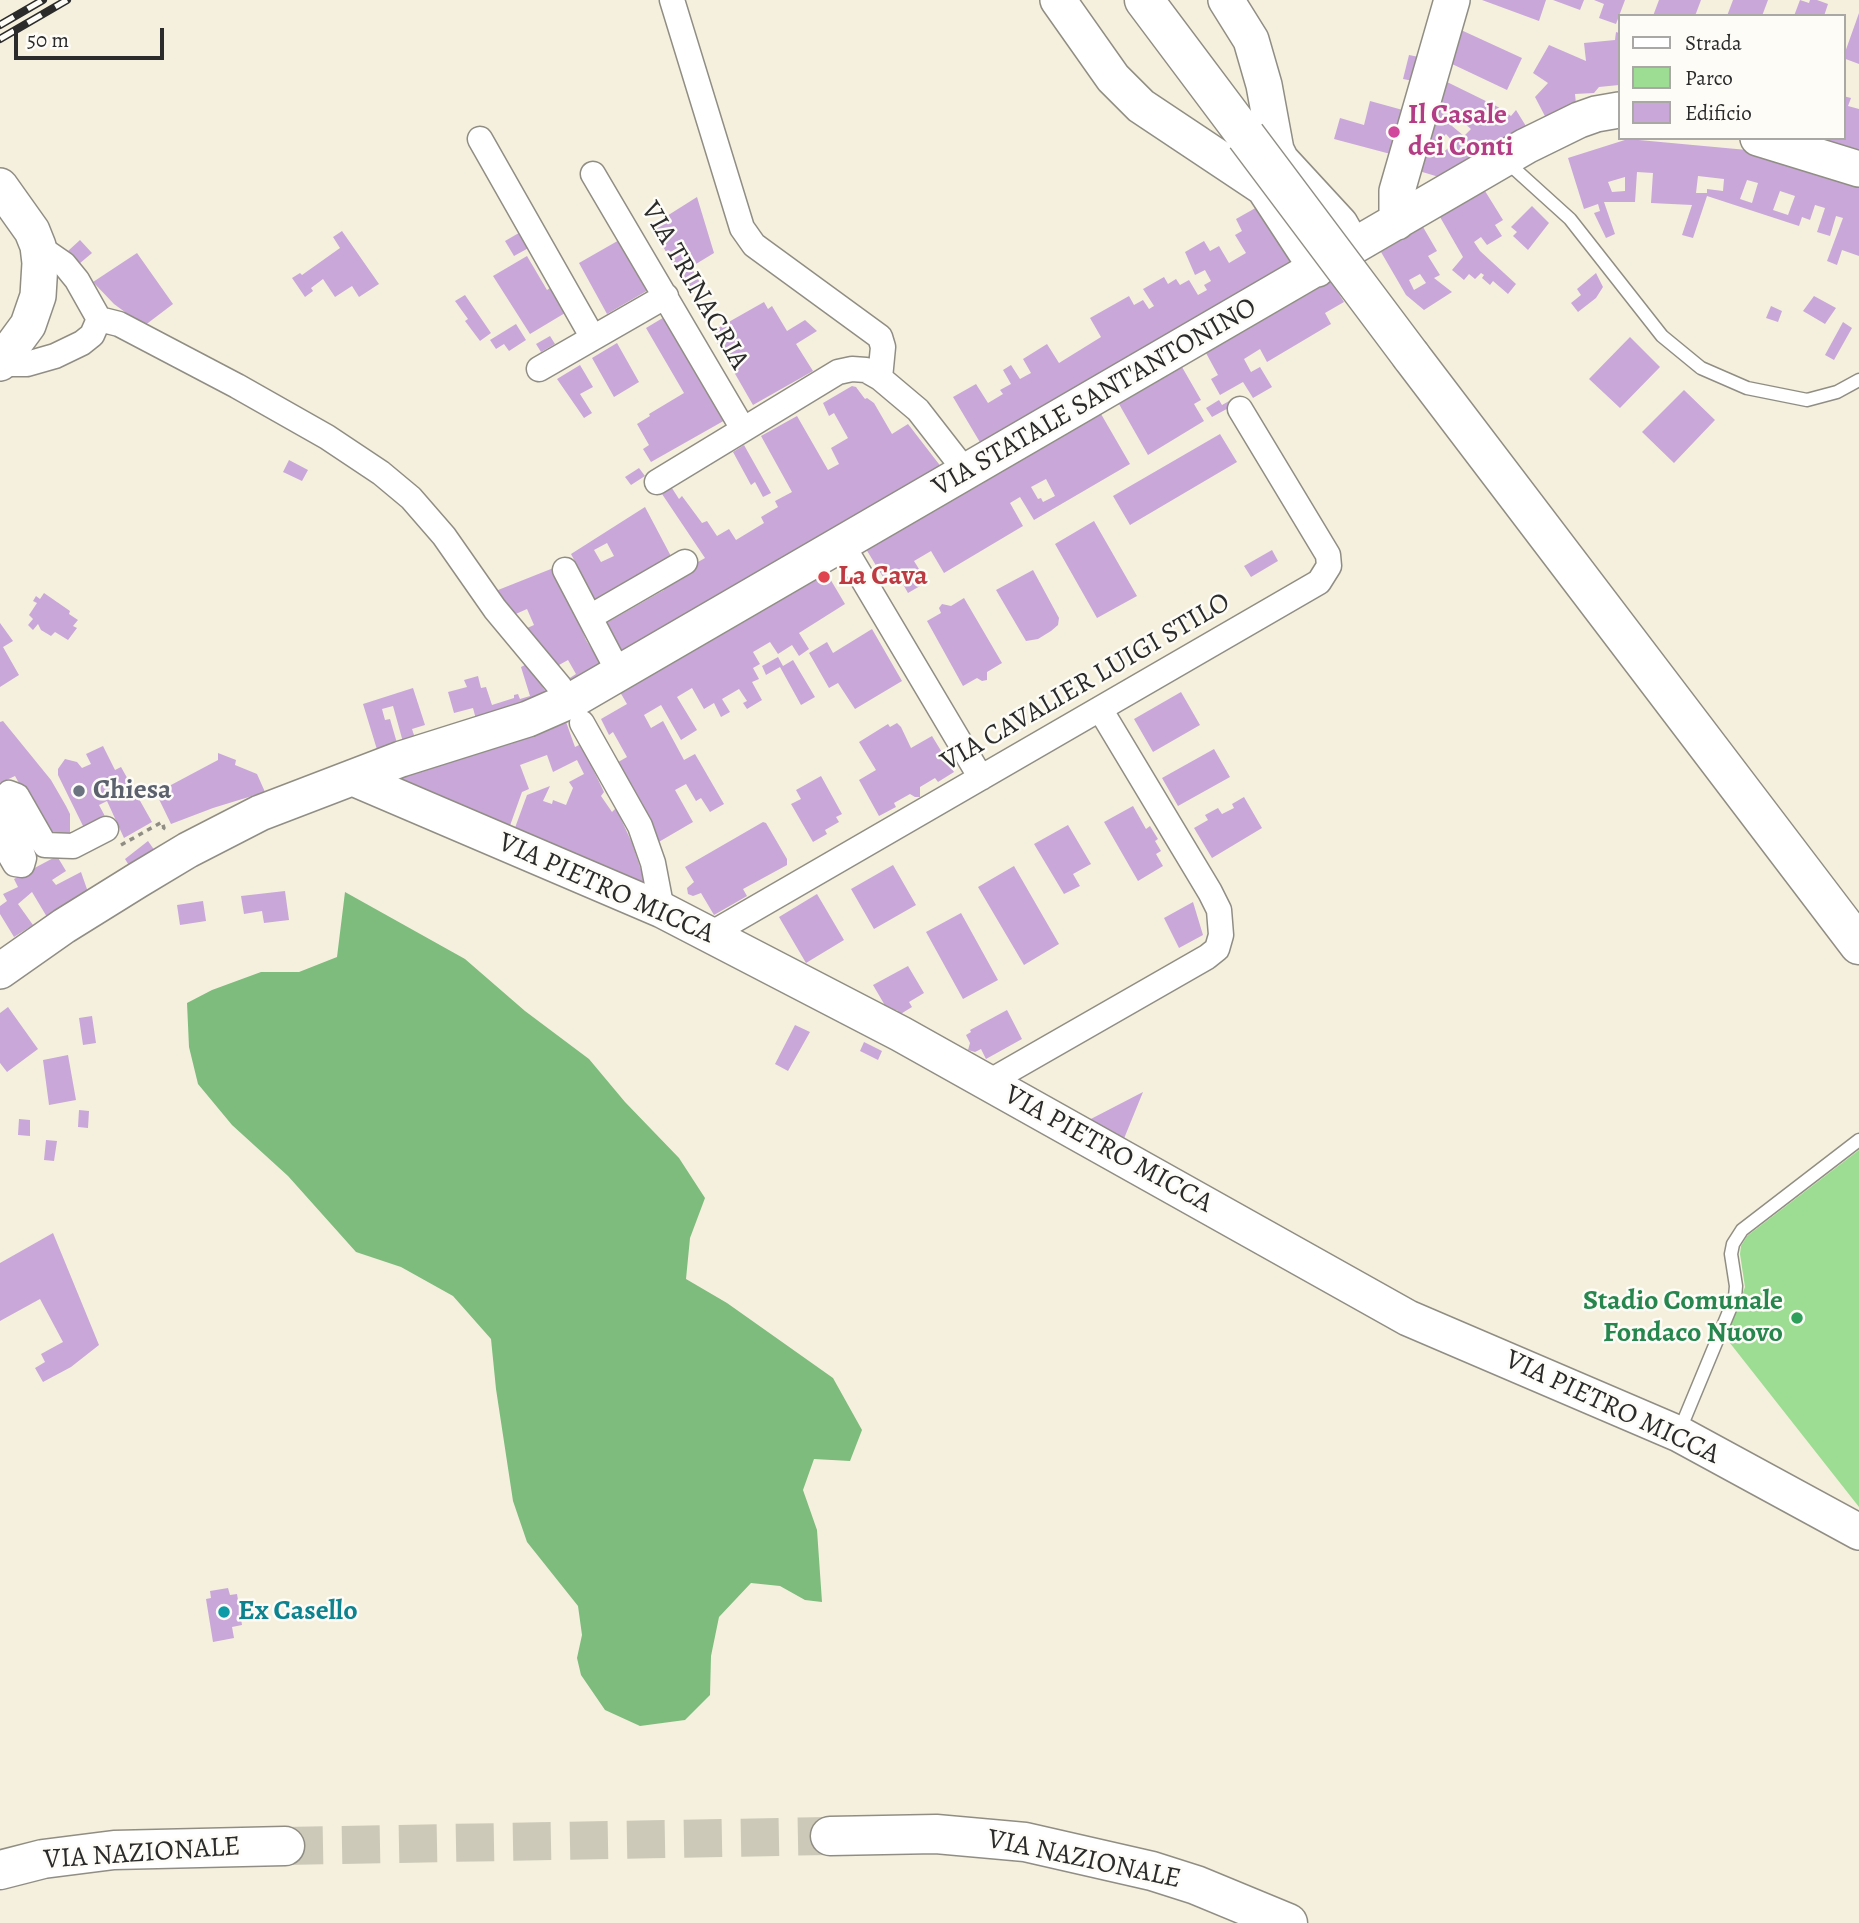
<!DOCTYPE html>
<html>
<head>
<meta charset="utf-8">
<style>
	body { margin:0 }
	#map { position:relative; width:1859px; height:1923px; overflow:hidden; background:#f5f0dd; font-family:Alegreya,serif }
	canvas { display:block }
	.legend { position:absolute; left:1618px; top:14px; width:228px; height:126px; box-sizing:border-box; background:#fdfcf7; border:2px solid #a9a8a5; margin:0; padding:9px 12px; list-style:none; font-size:21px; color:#2b2b2b }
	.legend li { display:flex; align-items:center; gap:14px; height:35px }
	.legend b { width:35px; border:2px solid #a9a8a5 }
	.scale { position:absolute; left:14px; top:28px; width:150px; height:32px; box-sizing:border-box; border:4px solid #2b2b2b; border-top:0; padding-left:9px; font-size:21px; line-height:24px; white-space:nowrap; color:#2b2b2b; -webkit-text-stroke:5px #fdfcf7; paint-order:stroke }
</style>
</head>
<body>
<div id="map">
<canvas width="1859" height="1923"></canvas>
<ul class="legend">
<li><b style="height:9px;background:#fff"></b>Strada</li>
<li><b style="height:19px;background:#9cdd93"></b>Parco</li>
<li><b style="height:19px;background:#c9a7d9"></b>Edificio</li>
</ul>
<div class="scale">50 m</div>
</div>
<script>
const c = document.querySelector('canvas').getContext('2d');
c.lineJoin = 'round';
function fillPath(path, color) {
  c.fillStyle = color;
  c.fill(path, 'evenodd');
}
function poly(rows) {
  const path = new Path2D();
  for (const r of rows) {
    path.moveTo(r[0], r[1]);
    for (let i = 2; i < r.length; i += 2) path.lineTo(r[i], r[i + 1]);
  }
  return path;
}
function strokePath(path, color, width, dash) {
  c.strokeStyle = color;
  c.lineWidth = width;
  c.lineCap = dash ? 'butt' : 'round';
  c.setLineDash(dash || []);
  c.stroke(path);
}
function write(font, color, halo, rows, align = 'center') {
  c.font = font + ' Alegreya,serif';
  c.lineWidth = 5;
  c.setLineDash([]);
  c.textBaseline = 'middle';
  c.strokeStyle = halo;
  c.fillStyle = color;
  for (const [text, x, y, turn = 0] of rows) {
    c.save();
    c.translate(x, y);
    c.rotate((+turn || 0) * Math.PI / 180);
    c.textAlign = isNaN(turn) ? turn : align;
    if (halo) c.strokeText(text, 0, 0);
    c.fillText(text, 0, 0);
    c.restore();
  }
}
fillPath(poly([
	[1859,1150,1859,1507,1726,1338,1745,1287,1740,1254,1741,1246,1747,1236]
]), '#9cdd93');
fillPath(poly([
	[345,892,465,959,525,1011,589,1059,625,1102,679,1158,705,1198,690,1238,686,1279,727,1303,833,1378,862,1430,850,1461,814,1459,803,1490,817,1530,822,1602,805,1600,780,1586,751,1583,719,1617,711,1656,710,1695,685,1720,640,1726,605,1710,581,1675,577,1658,582,1635,578,1606,527,1542,513,1501,496,1389,491,1339,453,1296,401,1267,356,1252,288,1176,232,1125,198,1084,189,1047,187,1003,212,990,261,972,299,972,337,957]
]), '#7dbc7d');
fillPath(poly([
	[1482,0,1546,0,1539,21],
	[1553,0,1584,0,1580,10],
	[1594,0,1625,0,1616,24,1599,18,1604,4],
	[1659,0,1701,0,1695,16,1653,16],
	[1733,0,1768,0,1762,16,1727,16],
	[1800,0,1809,3,1810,0,1817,0,1828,4,1824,16,1794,16],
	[1859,13,1859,64,1843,58],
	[1461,30,1522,58,1507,90,1452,64],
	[1616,32,1619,33,1619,85,1599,87,1594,93,1575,94,1576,104,1547,120,1535,97,1548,83,1533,73,1549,45,1586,61,1584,43,1615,40],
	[1409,55,1424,58,1418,82,1403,79],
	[1447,82,1498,107,1511,116,1516,110,1529,131,1449,180,1419,171],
	[1458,118,1471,129,1464,136,1452,126],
	[1446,134,1454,143,1439,156,1432,148],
	[1843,96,1851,98,1848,106,1859,109,1859,150,1823,139,1843,138],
	[1370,101,1410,112,1398,156,1334,139,1340,118,1364,125],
	[1628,139,1758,151,1859,183,1859,256,1842,250,1837,265,1827,261,1843,218,1836,216,1830,236,1817,232,1825,208,1815,205,1810,220,1802,217,1799,226,1707,196,1693,238,1682,235,1692,205,1651,203,1653,173,1637,172,1635,202,1604,202,1615,234,1606,238,1594,213,1600,211,1598,204,1584,209,1568,158],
	[1698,176,1724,179,1723,191,1707,189,1707,193,1696,193],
	[1625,177,1625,191,1612,192,1608,182],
	[1747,180,1758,183,1752,203,1740,199],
	[1780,191,1795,196,1788,215,1773,210],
	[1485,191,1503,220,1495,225,1502,236,1487,245,1481,237,1474,242,1480,251,1516,284,1508,294,1493,281,1490,285,1482,278,1484,275,1481,273,1475,279,1469,274,1464,280,1452,270,1463,257,1440,217],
	[697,197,714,253,691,267,702,286,690,293,651,226],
	[1259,206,1296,268,981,444,953,397,976,384,988,403,1003,394,1000,390,1011,384,1003,370,1011,365,1020,379,1031,373,1023,359,1047,344,1059,363,1101,337,1090,318,1129,296,1134,305,1143,300,1149,309,1154,306,1143,289,1164,277,1168,284,1176,279,1180,285,1189,280,1198,295,1207,290,1204,285,1211,281,1205,270,1195,275,1185,252,1204,241,1210,251,1219,246,1229,263,1246,253,1235,235,1242,231,1236,219],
	[1532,206,1549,223,1528,250,1513,236,1517,232,1511,227],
	[1423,227,1437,251,1428,256,1440,275,1434,278,1452,292,1424,310,1406,295,1381,252],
	[1420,274,1426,283,1414,290,1409,280],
	[524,230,534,245,514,256,505,241],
	[342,231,379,284,359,297,352,286,335,297,323,279,311,288,313,291,305,297,292,278,300,273,302,275,340,248,333,237],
	[621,239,650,289,607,314,579,263],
	[80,240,92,253,79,264,68,251],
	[137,253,173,304,144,326,114,304,93,282],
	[527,256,547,290,550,288,565,313,530,334,493,276],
	[1596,273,1603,287,1596,298,1578,312,1571,303,1581,295,1577,289],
	[1331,281,1344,302,1325,313,1331,324,1267,362,1260,349,1244,359,1251,372,1260,367,1272,387,1253,398,1243,382,1220,395,1211,379,1218,375,1206,353],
	[465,295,491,333,480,341,465,321,468,319,455,301],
	[1814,296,1836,308,1825,324,1803,311],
	[764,302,768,309,772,306,787,331,805,320,817,331,796,344,813,371,753,405,711,332],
	[1771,306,1782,311,1778,322,1766,318],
	[666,316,727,419,651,462,643,449,649,445,637,424,650,416,649,414,684,393,646,328],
	[1843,322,1852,328,1834,360,1825,355],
	[516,324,526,340,509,351,504,344,496,349,490,340],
	[550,336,555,344,541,352,536,344],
	[1630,337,1660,367,1620,408,1589,379],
	[617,343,639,382,614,397,592,358],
	[580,365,593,387,580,394,592,413,584,418,557,379],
	[1182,367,1201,400,1194,404,1204,421,1148,455,1119,404],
	[852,386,856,387,865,399,867,398,874,403,892,434,908,424,942,468,620,659,601,626,664,590,661,583,705,558,660,491,670,485,679,499,682,496,702,523,707,521,717,536,729,529,736,540,764,523,761,517,778,507,775,501,792,492,761,436,797,416,828,470,839,464,831,448,848,438,834,413,829,416,823,403],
	[1684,390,1715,420,1674,463,1642,432],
	[1219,400,1222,405,1231,400,1234,405,1212,417,1206,408],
	[1101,414,1130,464,1034,520,1020,497,1010,503,1023,526,944,573,931,551,914,561,927,582,908,593,895,570,883,577,866,549],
	[1046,479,1055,496,1043,502,1041,498,1038,499,1031,487],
	[1220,434,1237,462,1130,525,1113,496],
	[744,445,771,493,763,497,755,482,751,485,733,452],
	[289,460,308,470,302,481,283,472],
	[639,468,645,476,631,485,625,477],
	[645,507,673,560,591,606,575,575,581,573,571,554],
	[607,543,614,556,601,562,594,550],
	[1094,521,1137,596,1097,618,1055,544],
	[1272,550,1278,561,1251,577,1244,566],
	[556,567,586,640,605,671,567,690,562,683,576,674,568,660,550,670,525,629,534,625,527,609,509,617,493,592],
	[1033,570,1059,618,1058,625,1051,631,1038,639,1026,641,996,590],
	[826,572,845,604,799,633,809,649,799,656,792,645,778,654,770,642,753,652,760,664,753,668,759,679,752,682,762,700,747,709,743,703,747,701,739,689,722,699,730,712,721,717,714,703,704,709,692,688,677,697,697,730,681,740,661,705,644,715,651,728,663,721,684,760,695,754,724,804,710,812,701,798,696,801,686,784,675,790,693,822,657,843,613,765,627,757,613,732,609,735,601,719,627,704,620,692],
	[44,593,70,611,69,614,78,620,73,626,77,628,68,640,55,632,51,636,41,630,38,624,33,630,28,625,33,619,29,615,37,603,33,601,36,596,40,599],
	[964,598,1002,663,987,672,987,680,982,681,977,678,963,686,927,621,941,613,939,608,942,604,951,606],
	[0,623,13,641,3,647,19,675,0,687],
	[872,629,902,681,855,709,838,683,829,688,809,653,827,642,833,653],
	[778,657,783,666,793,660,815,697,801,705,780,667,766,675,762,666],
	[527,664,550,698,477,723,473,708,454,713,448,692,467,687,464,680,478,676,481,688,486,687,492,705,514,698,514,695,518,694,520,699,530,696,521,667],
	[413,688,425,725,412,729,415,738,403,742,393,706,382,709,385,720,390,719,399,750,379,756,363,704],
	[1181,692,1200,725,1153,752,1134,719],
	[565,719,575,747,581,744,604,792,601,796,612,812,616,808,632,843,646,885,561,857,565,849,551,843,547,851,512,836,527,795,550,786,543,801,552,804,553,800,566,805,573,788,569,782,584,774,577,760,553,772,547,755,520,765,529,789,522,792,507,834,376,779],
	[3,721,51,780,66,806,70,814,70,837,51,841,15,776,0,783,0,722],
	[897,723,901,727,911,748,932,736,954,772,938,782,935,778,920,787,920,797,915,797,910,794,894,803,896,807,879,816,859,780,876,770,859,742,888,724,890,727],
	[103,746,115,770,121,767,152,822,124,838,107,801,99,805,107,820,85,830,58,775,58,769,65,759,77,762,82,768,91,764,86,754],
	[1214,749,1230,777,1178,806,1162,778],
	[218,753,236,760,235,765,257,774,265,792,213,808,171,824,156,793,218,760],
	[821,776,842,814,836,817,839,822,825,830,827,834,813,842,791,804,801,799,796,790],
	[1244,797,1262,828,1212,858,1194,828,1208,820,1205,815,1218,808,1222,814,1234,808,1232,804],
	[1133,806,1146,829,1150,826,1158,839,1155,841,1161,851,1156,854,1163,866,1138,881,1104,822],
	[763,822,766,823,787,859,787,865,743,889,747,896,714,915,701,893,693,896,688,894,687,888,694,882,685,867],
	[1068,825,1091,864,1073,874,1080,886,1064,894,1034,844],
	[148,841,155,851,130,867,125,859],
	[57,856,66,871,52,880,56,885,81,872,88,892,47,917,32,892,18,904,33,925,14,937,0,914,0,906,7,901,3,894,18,887,14,879],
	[893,865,916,905,874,929,851,889],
	[1014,866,1059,944,1024,965,978,887],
	[285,891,289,920,264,923,262,911,244,914,241,896],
	[817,894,844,940,806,963,779,917],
	[203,901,206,921,180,925,177,905],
	[1193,902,1203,935,1179,948,1164,918],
	[961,913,998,980,963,999,926,932],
	[908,966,924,993,909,1002,912,1007,899,1015,897,1010,890,1014,873,985],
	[8,1007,38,1049,7,1072,0,1063,0,1013],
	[1007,1010,1022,1039,986,1059,981,1049,975,1052,968,1050,970,1043,966,1035,971,1032,970,1030],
	[92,1016,96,1043,83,1045,79,1018],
	[795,1025,810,1032,788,1071,775,1064],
	[864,1042,882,1051,878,1060,860,1051],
	[68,1055,76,1100,49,1105,43,1060],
	[1143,1092,1123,1141,1087,1121],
	[79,1110,89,1111,88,1128,78,1127],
	[19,1119,30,1120,30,1136,18,1135],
	[46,1140,57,1141,54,1161,44,1160],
	[53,1233,99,1345,71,1367,43,1382,35,1368,45,1362,41,1354,63,1342,40,1299,0,1321,0,1263],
	[228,1588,230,1595,237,1594,242,1625,232,1627,234,1638,213,1642,206,1599,211,1598,210,1591]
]), '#c9a7d9');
strokePath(poly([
	[285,1846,830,1836]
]), '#cdc9b9', 38, [38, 19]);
const lane = poly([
	[1507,162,1570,219,1662,336,1701,368,1747,388,1807,400,1837,392,1859,380],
	[1679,1432,1735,1297,1736,1286,1731,1254,1733,1244,1742,1230,1859,1140]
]);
const street = poly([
	[672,0,742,228,754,245,880,337,883,347,880,378],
	[480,139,593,338],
	[593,174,743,429],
	[99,319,119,324,237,386,327,437,381,473,411,498,444,536,495,609,560,687],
	[0,364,27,364,55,356,82,343,92,335,99,319,77,280,64,264,38,246],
	[539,369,666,296],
	[657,482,838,372,852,369,866,370,880,378,918,410,967,473],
	[842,544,981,778],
	[565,570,619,673],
	[590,617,685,562],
	[582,723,640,826,653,863,662,910],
	[0,838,15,864,22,865,24,858,4,803,3,799,9,793,17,796,45,845,73,846,106,829],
	[709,935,1319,582,1329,566,1328,555,1240,409],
	[987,1083,1207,957,1217,949,1221,935,1219,910,1210,892,1100,709]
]);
const secondary = poly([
	[1058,0,1113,78,1141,106,1264,188,1317,269],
	[1226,0,1251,40,1264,85,1276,150,1281,160,1340,224,1348,238,1345,252],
	[1758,138,1859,169],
	[0,186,32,231,38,246,40,263,38,296,28,325,0,363],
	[1397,222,1397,191,1452,0],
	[353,778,662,910,901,1034,1408,1318,1679,1434,1859,1532],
	[0,971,64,926,138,880,188,850,260,813,401,759,528,719,576,698,1526,146,1579,120,1596,114,1619,110]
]);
const primary = poly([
	[830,1836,936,1834,1025,1842,1152,1871,1196,1885,1288,1923],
	[0,1870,43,1859,114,1850,285,1846]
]);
const highway = poly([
	[1144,0,1246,136],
	[1411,356,1859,945]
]);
strokePath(lane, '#908e84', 15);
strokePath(street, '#908e84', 27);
strokePath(secondary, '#908e84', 38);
strokePath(primary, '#908e84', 41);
strokePath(highway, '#908e84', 41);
strokePath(poly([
	[121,845,162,822,164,828,160,833]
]), '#908e84', 3.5, [5, 5]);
strokePath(lane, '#fff', 12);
strokePath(street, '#fff', 24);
strokePath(secondary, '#fff', 35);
strokePath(primary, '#fff', 38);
strokePath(highway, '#fff', 38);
const rail = poly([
	[0,25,43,0],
	[0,39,67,0]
]);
strokePath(rail, '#2b2b2b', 8);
strokePath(rail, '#fdfcf7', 5, [16]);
const highwayBridge = poly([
	[1246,136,1411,356]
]);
strokePath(highwayBridge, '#908e84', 41, []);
strokePath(highwayBridge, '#fff', 38);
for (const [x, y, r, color] of [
	[1394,132,7,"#d1479c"],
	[824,577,7,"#e0444e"],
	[79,791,7,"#6b7280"],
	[1797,1318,7,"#2e9e5b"],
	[224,1612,7,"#0f9aa8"]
]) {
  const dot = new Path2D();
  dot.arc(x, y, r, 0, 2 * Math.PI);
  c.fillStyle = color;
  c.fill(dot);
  strokePath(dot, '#fdfcf7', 2.5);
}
write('bold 28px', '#b23c85', '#fdfcf7', [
	["Il Casale",1408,116],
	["dei Conti",1408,148]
], 'left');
write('28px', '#2b2b2b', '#fdfcf7', [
	["VIA TRINACRIA",694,286,60],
	["VIA STATALE SANT'ANTONINO",1095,398,-30],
	["VIA CAVALIER LUIGI STILO",1086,683,-30],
	["VIA PIETRO MICCA",606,889,24],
	["VIA PIETRO MICCA",1108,1150,29],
	["VIA PIETRO MICCA",1612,1408,25],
	["VIA NAZIONALE",142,1854,-4],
	["VIA NAZIONALE",1084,1860,12]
]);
write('bold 28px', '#be3a42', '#fdfcf7', [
	["La Cava",838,577]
], 'left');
write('bold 28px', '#5b616d', '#fdfcf7', [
	["Chiesa",93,791]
], 'left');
write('bold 28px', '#27864d', '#fdfcf7', [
	["Stadio Comunale",1783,1302],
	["Fondaco Nuovo",1783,1334]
], 'right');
write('bold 28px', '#0d838f', '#fdfcf7', [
	["Ex Casello",238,1612]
], 'left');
</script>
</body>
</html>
